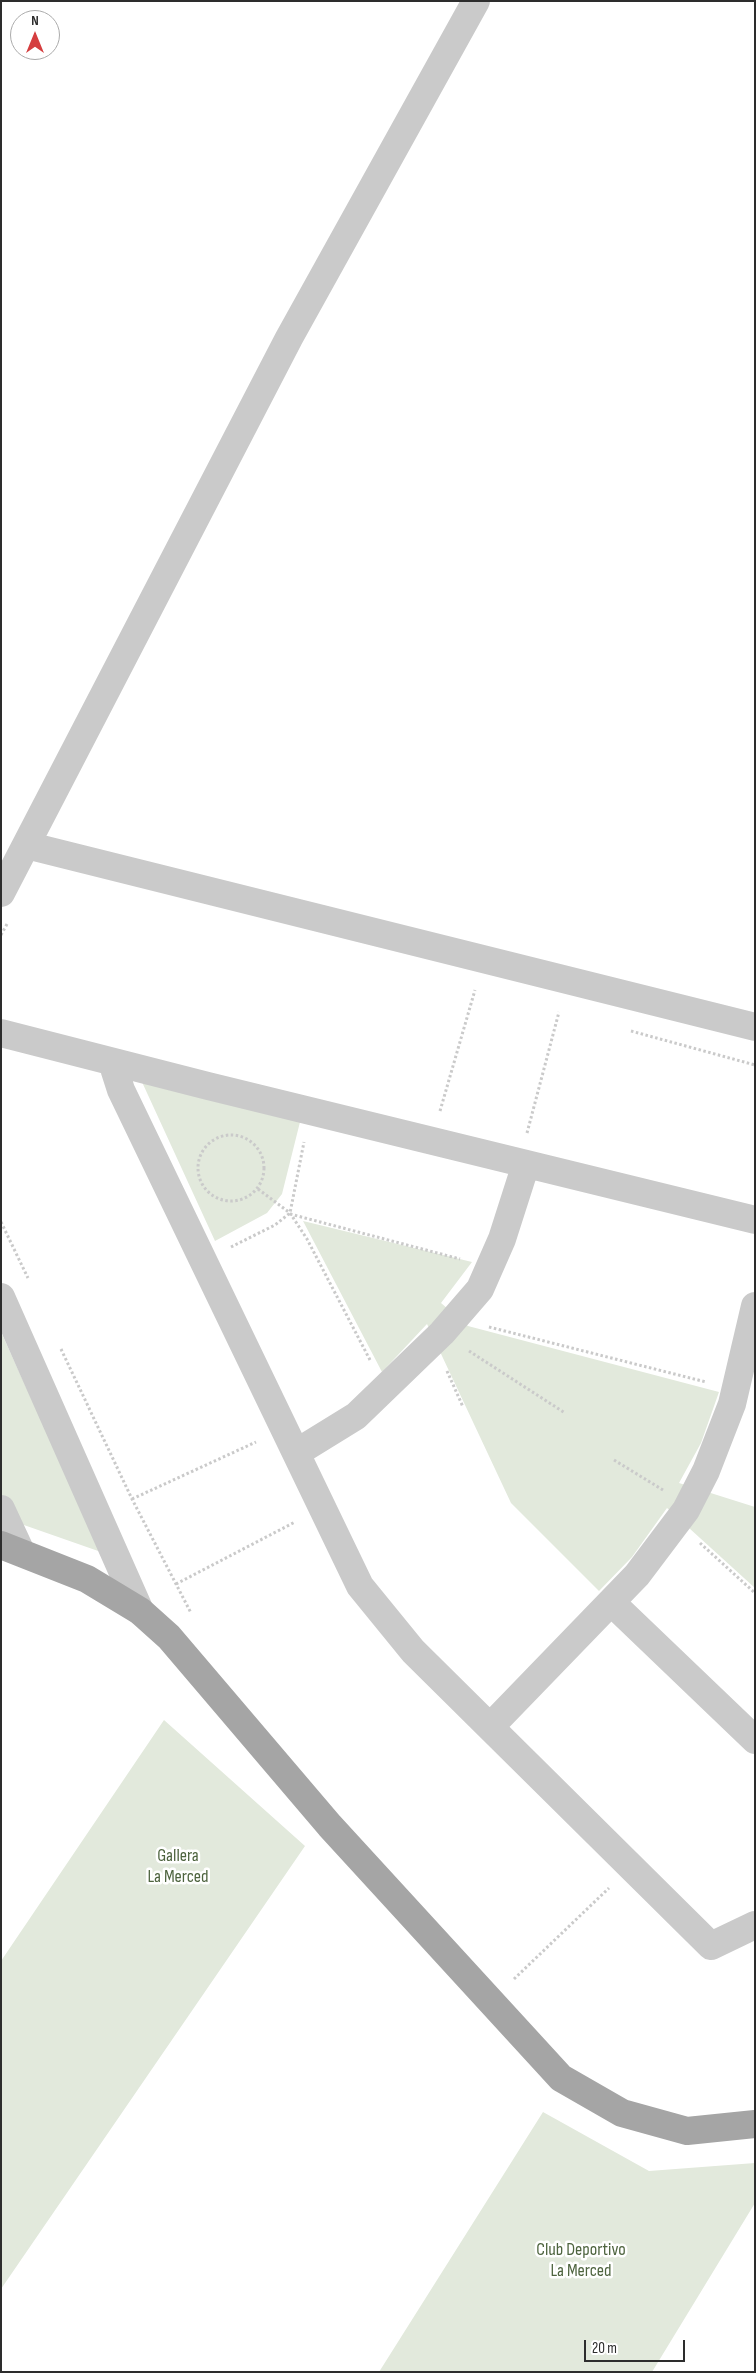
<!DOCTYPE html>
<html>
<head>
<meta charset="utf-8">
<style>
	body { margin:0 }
	#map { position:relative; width:756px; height:2373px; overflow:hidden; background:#fff; font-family:"Sofia Sans Condensed",sans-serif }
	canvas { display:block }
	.frame { position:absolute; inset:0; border:2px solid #2d2d2d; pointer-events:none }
	.north { position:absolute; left:10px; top:10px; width:50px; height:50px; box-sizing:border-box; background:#fff; border:1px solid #ababab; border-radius:50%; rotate:0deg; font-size:14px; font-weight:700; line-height:20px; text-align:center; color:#2d2d2d }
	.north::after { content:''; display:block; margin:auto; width:18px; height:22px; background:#d53e3f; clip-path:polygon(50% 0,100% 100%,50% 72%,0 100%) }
	.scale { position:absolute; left:584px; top:2340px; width:101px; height:22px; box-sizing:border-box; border:2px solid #2d2d2d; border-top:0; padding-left:6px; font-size:15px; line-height:18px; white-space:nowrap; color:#2d2d2d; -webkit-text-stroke:4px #fff; paint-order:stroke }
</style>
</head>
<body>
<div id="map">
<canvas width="756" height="2373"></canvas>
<div class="frame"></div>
<div class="north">N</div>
<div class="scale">20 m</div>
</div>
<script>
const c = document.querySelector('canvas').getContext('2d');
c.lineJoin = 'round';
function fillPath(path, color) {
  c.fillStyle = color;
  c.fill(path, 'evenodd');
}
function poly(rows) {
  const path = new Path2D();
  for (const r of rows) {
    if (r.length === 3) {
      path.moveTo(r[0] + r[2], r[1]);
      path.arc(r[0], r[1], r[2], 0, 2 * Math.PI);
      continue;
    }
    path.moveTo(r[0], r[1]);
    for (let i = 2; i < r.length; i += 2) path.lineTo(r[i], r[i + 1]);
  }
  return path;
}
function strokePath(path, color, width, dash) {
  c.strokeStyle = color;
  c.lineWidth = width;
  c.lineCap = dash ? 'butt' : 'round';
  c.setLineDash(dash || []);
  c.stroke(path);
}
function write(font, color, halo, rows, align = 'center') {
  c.font = font + ' "Sofia Sans Condensed",sans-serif';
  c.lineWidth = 5;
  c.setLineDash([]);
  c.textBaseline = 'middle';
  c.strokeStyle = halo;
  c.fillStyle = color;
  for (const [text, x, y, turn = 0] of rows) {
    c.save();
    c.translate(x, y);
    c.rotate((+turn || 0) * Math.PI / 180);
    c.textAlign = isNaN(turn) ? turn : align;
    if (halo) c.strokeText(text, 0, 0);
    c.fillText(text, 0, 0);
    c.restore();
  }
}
fillPath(poly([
	[142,1082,300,1122,282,1194,267,1213,215,1241],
	[303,1221,472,1262,441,1303,468,1326,719,1392,701,1443,679,1483,755,1507,755,1588,667,1508,632,1557,599,1591,511,1503,427,1324,382,1372],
	[1,1332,101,1552,1,1517],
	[164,1720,305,1846,1,2289,1,1961],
	[543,2112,649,2171,755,2163,755,2203,652,2372,379,2372]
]), '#e2e9dc');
strokePath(poly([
	[1,935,7,924],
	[631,1031,755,1065],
	[440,1111,475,990],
	[527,1133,559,1012],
	[231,1168,33],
	[258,1189,290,1213,307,1239,370,1360],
	[290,1214,460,1259],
	[1,1222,28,1278],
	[231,1247,275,1225,290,1213,304,1142],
	[489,1327,706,1382],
	[61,1349,132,1499,191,1613],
	[469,1351,565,1413],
	[447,1371,463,1407],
	[614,1460,663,1490],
	[132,1499,256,1442],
	[700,1543,755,1593],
	[176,1584,295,1522],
	[514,1979,609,1888]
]), '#cacaca', 3, [2.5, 2.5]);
strokePath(poly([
	[26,845,755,1027],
	[1,893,289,338,476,1],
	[1,1033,208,1086,755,1220],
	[112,1062,121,1090,360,1586,413,1651,711,1946,755,1925],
	[1,1297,140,1611],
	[296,1453,356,1416,442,1333,480,1289,502,1239,526,1164],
	[1,1509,21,1552],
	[611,1602,755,1740],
	[490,1727,637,1575,686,1510,706,1471,732,1404,755,1306]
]), '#cacaca', 28);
strokePath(poly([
	[1,1545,87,1579,140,1611,169,1637,330,1826,561,2078,622,2113,687,2131,755,2124]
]), '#a5a5a5', 28);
write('18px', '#4e643f', '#fff', [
	["Gallera",178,1856],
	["La Merced",178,1877],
	["Club Deportivo",581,2250],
	["La Merced",581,2271]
]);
</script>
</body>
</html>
